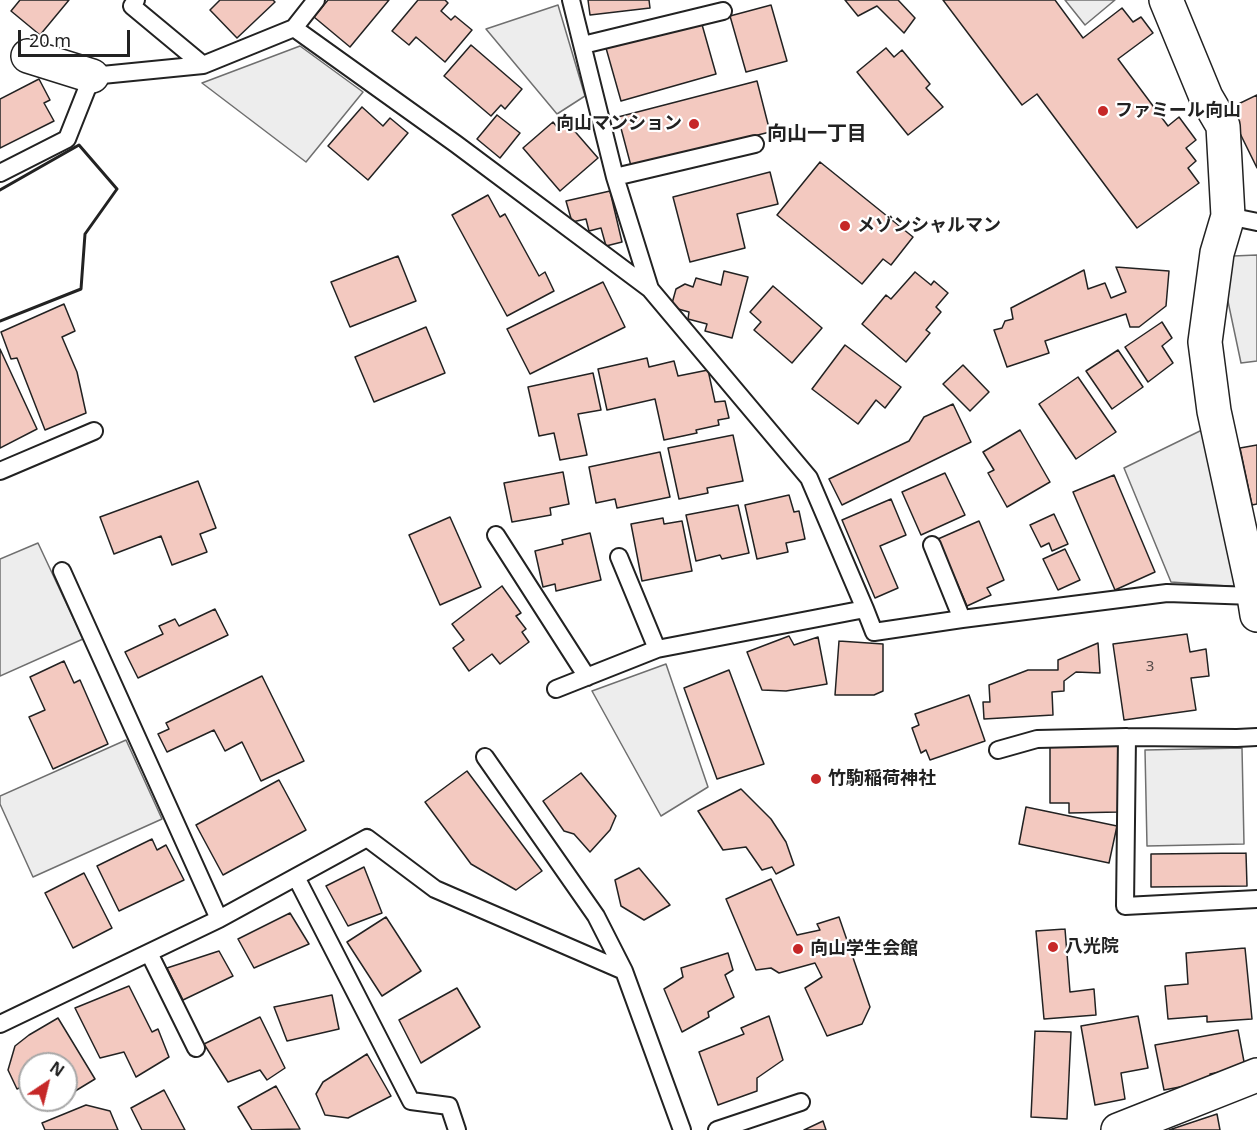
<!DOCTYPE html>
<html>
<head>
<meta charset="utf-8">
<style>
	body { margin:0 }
	#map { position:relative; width:1257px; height:1130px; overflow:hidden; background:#fff; font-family:"Noto Sans",sans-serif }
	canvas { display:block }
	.north { position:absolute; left:18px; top:1052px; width:60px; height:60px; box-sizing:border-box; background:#fff; border:2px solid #a7a7a7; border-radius:50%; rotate:35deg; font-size:16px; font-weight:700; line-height:24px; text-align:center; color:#222 }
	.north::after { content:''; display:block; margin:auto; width:21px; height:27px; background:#c62828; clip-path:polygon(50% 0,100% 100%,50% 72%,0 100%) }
	.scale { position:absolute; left:18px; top:30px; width:112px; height:27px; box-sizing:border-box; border:3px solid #222; border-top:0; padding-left:8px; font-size:18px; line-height:21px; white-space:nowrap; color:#222; -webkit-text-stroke:4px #fff; paint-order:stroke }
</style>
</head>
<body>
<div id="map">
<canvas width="1257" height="1130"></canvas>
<div class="north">N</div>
<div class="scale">20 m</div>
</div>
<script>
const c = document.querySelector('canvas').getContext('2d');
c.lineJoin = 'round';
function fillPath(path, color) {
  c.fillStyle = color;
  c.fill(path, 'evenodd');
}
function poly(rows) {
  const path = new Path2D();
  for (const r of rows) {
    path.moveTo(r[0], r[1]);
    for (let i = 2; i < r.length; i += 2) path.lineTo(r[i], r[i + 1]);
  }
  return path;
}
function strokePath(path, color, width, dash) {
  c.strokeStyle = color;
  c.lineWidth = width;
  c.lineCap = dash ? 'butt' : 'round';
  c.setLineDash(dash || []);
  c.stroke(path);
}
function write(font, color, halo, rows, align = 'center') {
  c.font = font + ' "Noto Sans","Noto Sans JP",sans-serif';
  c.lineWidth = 4.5;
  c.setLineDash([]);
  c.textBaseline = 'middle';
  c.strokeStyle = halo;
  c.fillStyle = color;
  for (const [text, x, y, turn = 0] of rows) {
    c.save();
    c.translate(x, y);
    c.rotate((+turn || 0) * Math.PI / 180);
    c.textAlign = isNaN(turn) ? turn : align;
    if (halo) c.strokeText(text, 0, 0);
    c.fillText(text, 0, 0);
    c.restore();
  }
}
const parking = poly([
	[1065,0,1115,0,1085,25,1065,0],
	[558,5,585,96,557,114,486,29,558,5],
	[300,46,363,92,306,162,202,83,300,46],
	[1257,255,1257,361,1241,363,1226,292,1233,256,1257,255],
	[1202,430,1241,587,1171,582,1124,468,1202,430],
	[38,543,83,639,0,676,0,559,38,543],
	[666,664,708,787,661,816,592,691,666,664],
	[126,740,162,819,33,877,0,804,0,796,126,740],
	[1242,748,1244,844,1147,846,1145,750,1242,748]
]);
fillPath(parking, '#ededed');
strokePath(parking, '#6f6f6f', 1.5);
const building = poly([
	[20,0,69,0,40,35,11,11,20,0],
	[220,0,273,0,275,2,237,38,210,10,220,0],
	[328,0,389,0,350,47,314,17,328,0],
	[418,0,445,0,448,3,441,11,451,20,455,16,472,30,445,62,416,37,409,45,392,31,418,0],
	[588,0,649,0,650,8,590,15,588,0],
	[845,0,898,0,915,18,904,33,877,6,858,16,845,0],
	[943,0,1055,0,1083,38,1122,8,1133,22,1141,17,1153,33,1118,59,1168,126,1179,117,1196,140,1186,148,1196,161,1188,168,1199,183,1137,228,1037,94,1022,105,943,0],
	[771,5,787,61,746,72,730,16,771,5],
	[701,21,716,74,621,101,606,48,701,21],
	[471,45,522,89,505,109,501,105,491,116,444,76,471,45],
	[886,48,894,57,902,50,930,84,926,88,943,107,908,135,857,72,886,48],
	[39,79,50,100,44,103,54,121,0,148,0,99,39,79],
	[757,81,770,132,631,166,618,117,757,81],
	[1257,95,1257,168,1228,109,1257,95],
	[362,107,383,126,390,118,408,133,368,180,328,146,362,107],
	[497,115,520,133,500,158,477,139,497,115],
	[565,120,598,158,560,191,523,148,553,122,557,127,565,120],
	[820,162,913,237,891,265,883,259,862,284,777,215,820,162],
	[770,172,778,204,737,214,745,248,690,262,673,197,770,172],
	[610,191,622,242,606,246,601,228,589,231,586,219,572,222,566,201,610,191],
	[488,195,500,217,505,214,539,276,545,272,554,291,507,316,452,215,488,195],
	[398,256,416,301,350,327,331,282,398,256],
	[1116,267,1169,271,1166,306,1139,327,1130,327,1126,314,1045,341,1049,353,1007,367,994,330,1002,328,1005,321,1013,319,1011,308,1084,270,1088,289,1105,283,1111,298,1126,292,1116,267],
	[724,271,748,277,732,338,705,331,707,324,688,319,689,312,671,307,676,289,685,284,693,287,696,278,721,285,724,271],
	[915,272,931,285,934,281,948,293,936,307,941,312,926,330,930,333,906,362,862,324,886,295,891,299,915,272],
	[603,282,625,327,530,374,507,329,603,282],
	[773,286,822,328,792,363,754,330,761,322,750,312,773,286],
	[64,304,75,331,62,337,77,372,86,413,45,430,17,358,11,359,1,332,64,304],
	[1162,322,1172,338,1162,346,1173,363,1148,382,1125,347,1162,322],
	[426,327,445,373,374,402,355,357,426,327],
	[845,345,901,387,885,408,876,400,858,424,812,389,845,345],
	[0,349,37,429,0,448,0,349],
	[1118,350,1143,387,1112,409,1086,371,1118,350],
	[647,358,649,367,674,361,678,376,708,370,715,402,725,401,729,418,718,420,719,425,696,430,697,433,664,440,655,399,607,410,598,369,647,358],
	[963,365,989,392,970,411,943,384,963,365],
	[593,373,601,410,578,414,587,455,560,460,554,433,539,436,528,387,593,373],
	[1078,377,1116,432,1076,459,1039,404,1078,377],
	[953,404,971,442,842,505,829,479,909,441,924,417,953,404],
	[1020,430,1050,482,1007,507,988,473,994,470,983,452,1020,430],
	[733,435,743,481,707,488,708,493,679,499,668,448,733,435],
	[1257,445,1257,504,1252,505,1240,448,1257,445],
	[660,452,670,497,617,508,615,499,596,503,589,467,660,452],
	[563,472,569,504,550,508,551,515,512,522,504,483,563,472],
	[945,473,965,515,921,535,902,492,945,473],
	[1114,475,1155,572,1115,590,1073,492,1114,475],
	[198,481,216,528,200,534,207,552,172,565,161,536,114,554,100,517,198,481],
	[789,495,794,512,799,511,805,539,786,543,788,552,757,559,745,505,789,495],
	[891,499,906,535,880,546,898,588,875,598,842,520,891,499],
	[738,505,749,553,722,559,720,555,696,561,686,515,738,505],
	[1054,514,1068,544,1052,551,1049,543,1041,547,1030,525,1054,514],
	[450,517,481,587,440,605,409,535,450,517],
	[663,518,664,524,682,521,692,571,642,581,631,524,663,518],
	[979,521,1004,580,987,588,991,595,967,606,938,539,979,521],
	[590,533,601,580,556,591,555,584,543,587,535,551,563,544,562,540,590,533],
	[1065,549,1080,580,1058,590,1043,559,1065,549],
	[502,586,521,613,516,616,526,629,522,632,529,642,500,664,492,654,469,671,453,648,464,640,452,624,502,586],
	[215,609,228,635,138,678,125,652,163,634,159,626,175,619,179,626,215,609],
	[1187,634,1190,652,1206,649,1209,676,1191,678,1196,710,1124,720,1113,644,1187,634],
	[789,636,794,645,818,637,827,684,786,691,762,690,747,652,789,636],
	[839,641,883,644,883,691,874,695,835,695,839,641],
	[1098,643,1100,673,1076,672,1064,681,1064,691,1052,692,1053,715,984,719,983,702,990,702,989,685,1028,670,1058,670,1058,660,1098,643],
	[64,661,74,683,80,680,108,744,53,769,29,717,45,710,30,677,64,661],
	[729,670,764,764,717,779,684,688,729,670],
	[262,676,304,761,261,781,242,742,225,751,214,730,167,752,158,734,169,729,166,723,262,676],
	[969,695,985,741,930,760,926,750,921,753,912,728,919,725,915,714,969,695],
	[1050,745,1118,745,1119,812,1069,813,1069,803,1050,803,1050,745],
	[467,771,542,871,516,890,471,864,425,802,467,771],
	[581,773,616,816,610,830,590,852,574,834,564,831,543,801,581,773],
	[279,780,306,830,223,875,196,825,279,780],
	[741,789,771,819,786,842,794,865,776,874,772,867,762,870,746,847,723,850,698,811,741,789],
	[1026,807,1117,826,1109,863,1019,844,1026,807],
	[152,839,157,850,166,845,184,880,119,911,97,866,152,839],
	[1246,853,1247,886,1151,887,1151,854,1246,853],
	[364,867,382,913,348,926,326,886,364,867],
	[639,868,670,905,644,920,621,906,615,880,639,868],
	[84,873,112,928,73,948,45,893,84,873],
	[771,879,797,935,820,930,817,924,839,917,870,1007,862,1024,827,1036,805,988,822,977,815,963,779,973,771,968,756,970,726,899,771,879],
	[290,913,309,944,254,968,238,939,290,913],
	[386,917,421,971,382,996,347,942,386,917],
	[1065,929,1070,992,1094,989,1096,1015,1044,1019,1036,931,1065,929],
	[1245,948,1252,1019,1207,1022,1207,1016,1168,1019,1165,986,1188,984,1186,953,1245,948],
	[219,951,233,976,183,1000,167,968,219,951],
	[728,953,733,970,725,975,734,997,708,1012,709,1017,682,1032,664,989,683,977,681,968,728,953],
	[129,986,152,1032,158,1029,169,1057,136,1077,124,1052,100,1058,75,1008,129,986],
	[457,988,480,1027,421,1063,399,1020,457,988],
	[332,995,339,1029,287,1041,274,1007,332,995],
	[769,1016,783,1060,757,1078,757,1091,718,1105,699,1052,744,1034,741,1028,769,1016],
	[1138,1016,1148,1068,1121,1073,1125,1099,1095,1105,1081,1026,1138,1016],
	[260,1017,285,1068,267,1080,260,1070,228,1082,204,1044,260,1017],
	[58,1018,95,1079,67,1096,66,1064,30,1064,30,1083,17,1089,8,1070,15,1046,29,1035,58,1018],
	[1238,1030,1245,1067,1210,1074,1211,1081,1164,1090,1155,1045,1238,1030],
	[1035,1031,1071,1032,1067,1119,1031,1117,1035,1031],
	[367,1054,391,1096,348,1118,325,1115,316,1094,323,1082,367,1054],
	[276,1086,300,1129,252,1130,238,1107,276,1086],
	[164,1090,185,1130,142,1130,131,1108,164,1090],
	[86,1105,110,1111,118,1130,45,1130,42,1123,86,1105],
	[1217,1114,1220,1130,1169,1130,1217,1114],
	[823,1121,826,1130,804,1130,823,1121]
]);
fillPath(building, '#f3c9c0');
strokePath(building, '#222', 1.5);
const lane = poly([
	[136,0,132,6,203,65],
	[571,0,615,177,650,289],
	[294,28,316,0],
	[583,45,723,11],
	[0,173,67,139,92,76,203,65,294,28,456,144,650,289,809,478,865,609],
	[615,177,755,144],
	[1228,216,1257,222],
	[0,471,94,431],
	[496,535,587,677],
	[932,545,962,619],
	[619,557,657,649,865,609,874,632,962,619,1167,593,1254,596],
	[62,571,219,919],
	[556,689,657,649],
	[1127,737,1125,906,1257,899],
	[998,750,1037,739,1127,737,1237,738,1257,737],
	[485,757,596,916,624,971],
	[296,877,411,1101,449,1106,457,1130],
	[149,953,196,1048],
	[0,1024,219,919,367,838,435,889,624,971,682,1130],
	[717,1130,801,1102]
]);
const street = poly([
	[1166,0,1206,97,1223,126,1228,216,1217,253,1205,342,1214,411,1254,596,1257,615],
	[28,56,92,76],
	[1118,1130,1257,1075]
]);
strokePath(lane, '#222', 20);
strokePath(street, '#222', 36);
strokePath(lane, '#fff', 16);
strokePath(street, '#fff', 33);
strokePath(poly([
	[0,190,79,145,117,189,85,234,81,289,0,321]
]), '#222', 3);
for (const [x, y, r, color] of [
	[1103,111,6,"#c62828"],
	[694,124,6,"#c62828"],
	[845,226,6,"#c62828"],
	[816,779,6,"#c62828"],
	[1053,947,6,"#c62828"],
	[798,949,6,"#c62828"]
]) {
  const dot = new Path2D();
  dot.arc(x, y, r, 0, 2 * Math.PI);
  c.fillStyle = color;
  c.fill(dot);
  strokePath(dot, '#fff', 2);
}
write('15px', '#564c4a', null, [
	["3",1150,667]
]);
write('bold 18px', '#222', '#fff', [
	["ファミール向山",1115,111],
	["向山マンション",682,124,"right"],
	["メゾンシャルマン",857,226],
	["竹駒稲荷神社",828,779],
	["八光院",1065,947],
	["向山学生会館",810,949]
], 'left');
write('bold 20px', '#222', '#fff', [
	["向山一丁目",817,134]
]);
</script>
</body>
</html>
